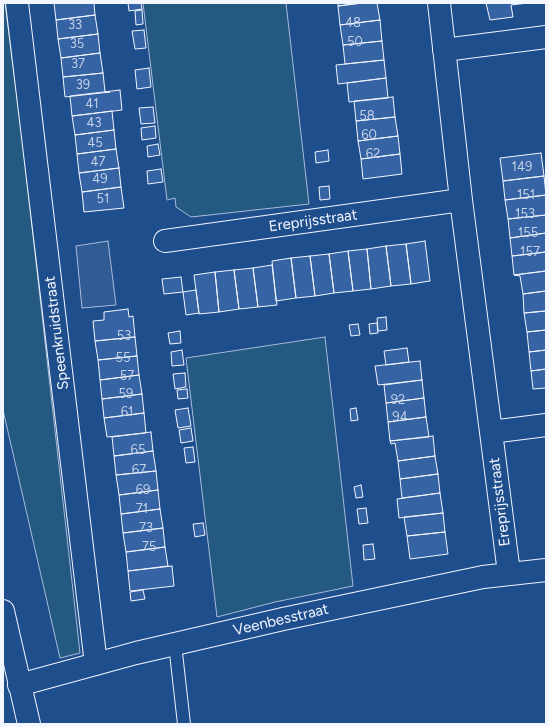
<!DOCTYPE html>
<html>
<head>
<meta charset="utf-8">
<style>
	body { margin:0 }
	#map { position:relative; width:549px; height:727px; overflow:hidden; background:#1f4e8c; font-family:Figtree,sans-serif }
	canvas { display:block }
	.frame { position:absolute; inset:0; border:4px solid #f2f6ff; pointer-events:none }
</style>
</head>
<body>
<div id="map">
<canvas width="549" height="727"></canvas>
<div class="frame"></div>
</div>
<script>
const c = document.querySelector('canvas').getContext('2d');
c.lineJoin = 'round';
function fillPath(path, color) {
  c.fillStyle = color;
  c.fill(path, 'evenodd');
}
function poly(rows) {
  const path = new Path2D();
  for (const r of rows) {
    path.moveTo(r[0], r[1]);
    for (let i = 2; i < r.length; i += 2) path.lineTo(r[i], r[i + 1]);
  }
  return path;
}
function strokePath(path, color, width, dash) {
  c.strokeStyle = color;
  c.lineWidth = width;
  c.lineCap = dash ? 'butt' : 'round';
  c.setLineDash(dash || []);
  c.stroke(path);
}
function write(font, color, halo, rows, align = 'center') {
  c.font = font + ' Figtree,sans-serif';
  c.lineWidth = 3;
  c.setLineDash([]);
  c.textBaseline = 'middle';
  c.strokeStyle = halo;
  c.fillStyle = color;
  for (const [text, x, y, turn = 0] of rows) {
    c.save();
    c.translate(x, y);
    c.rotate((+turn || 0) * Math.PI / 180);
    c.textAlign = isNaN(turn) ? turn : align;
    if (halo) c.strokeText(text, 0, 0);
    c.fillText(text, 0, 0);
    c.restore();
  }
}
const green = poly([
	[3,3,5,3,21,128,80,653,60,658,3,410,3,3],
	[143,3,286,3,309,204,191,217,176,207,175,198,167,200,143,3],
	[325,337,353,586,275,602,217,617,186,358,325,337]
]);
fillPath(green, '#245a82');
strokePath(green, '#a8bbd7', 1);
const parking = poly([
	[108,241,116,305,82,308,76,246,108,241]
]);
fillPath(parking, '#305b95');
strokePath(parking, '#a8bbd7', 1);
const building = poly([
	[54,3,94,3,95,15,56,20,54,3],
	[128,3,141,3,142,9,129,11,128,3],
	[338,3,362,3,338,6,338,3],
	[362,3,377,3,380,20,340,25,338,6,362,3],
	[486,3,528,3,511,5,513,17,490,20,486,3],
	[142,10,143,24,136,25,135,11,142,10],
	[95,15,98,34,58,39,56,20,95,15],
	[380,20,382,41,343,45,340,25,380,20],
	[144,30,146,48,135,49,132,31,144,30],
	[98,34,100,53,61,58,58,39,98,34],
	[382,41,384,60,345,64,343,45,382,41],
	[100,53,103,73,63,77,61,58,100,53],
	[384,60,386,78,338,84,336,65,384,60],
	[149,68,151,87,137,89,135,70,149,68],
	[103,73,105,92,110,92,65,97,63,77,103,73],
	[386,78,388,98,349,102,347,83,386,78],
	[120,90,122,110,72,116,70,96,120,90],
	[393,97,395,117,356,121,354,101,393,97],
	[153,107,155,123,141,124,139,108,153,107],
	[112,111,114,130,75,135,72,116,112,111],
	[395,117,398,136,358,141,356,121,395,117],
	[155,126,156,138,142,140,141,128,155,126],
	[114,130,116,149,77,154,75,135,114,130],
	[398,136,400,154,361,159,358,141,398,136],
	[158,144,160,155,148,157,147,146,158,144],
	[116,149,119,168,79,173,77,154,116,149],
	[328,150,329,161,316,163,315,152,328,150],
	[541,153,544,176,503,181,500,158,541,153],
	[400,154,402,174,363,179,361,159,400,154],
	[119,168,121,187,82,192,79,173,119,168],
	[161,169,163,182,148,184,147,171,161,169],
	[544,176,546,195,505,200,503,181,544,176],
	[329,186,330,199,320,200,319,187,329,186],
	[121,187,124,208,84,212,82,192,121,187],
	[546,195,546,215,508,219,505,200,546,195],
	[546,215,546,233,510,238,508,219,546,215],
	[546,233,546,252,512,256,510,238,546,233],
	[425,241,430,281,411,284,406,244,425,241],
	[406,244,411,284,391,286,386,246,406,244],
	[386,246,391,286,371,289,367,249,386,246],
	[367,249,371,289,353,291,348,251,367,249],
	[348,251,353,291,334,293,329,254,348,251],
	[546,252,546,271,514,275,512,256,546,252],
	[329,254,334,293,315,296,310,256,329,254],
	[310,256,315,296,296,298,291,258,310,256],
	[291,258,296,298,276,301,272,261,291,258],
	[272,265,277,305,258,307,253,268,272,265],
	[253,268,258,307,239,309,234,270,253,268],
	[234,270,239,309,219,312,215,272,234,270],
	[546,271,546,291,523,294,520,276,514,275,546,271],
	[215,272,219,312,199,314,194,275,215,272],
	[181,277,183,292,164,294,162,279,181,277],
	[196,290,199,313,186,315,183,292,196,290],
	[546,291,546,311,524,313,523,294,546,291],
	[128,309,129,317,133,316,135,337,95,341,93,321,104,320,104,312,128,309],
	[546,311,546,330,527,332,524,313,546,311],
	[386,317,387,330,378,331,377,318,386,317],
	[377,323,378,333,370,334,369,324,377,323],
	[358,324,360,335,351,336,349,325,358,324],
	[546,330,546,350,529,352,527,332,546,330],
	[180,331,181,343,170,344,168,333,180,331],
	[135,337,137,356,98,360,95,341,135,337],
	[407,348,409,362,386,365,384,351,407,348],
	[182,350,184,365,172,366,171,352,182,350],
	[546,350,546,369,531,371,529,352,546,350],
	[137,356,139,375,100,380,98,360,137,356],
	[420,361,422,380,378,385,375,366,420,361],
	[546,369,546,388,533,389,531,371,546,369],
	[185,373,186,387,175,389,173,374,185,373],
	[139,375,142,394,102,399,100,380,139,375],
	[422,380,424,398,386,403,384,385,422,380],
	[187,389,188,398,178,399,177,390,187,389],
	[142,394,144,413,104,418,102,399,142,394],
	[424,398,426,417,388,422,386,403,424,398],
	[188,408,191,426,178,428,175,410,188,408],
	[356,408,358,420,351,421,350,409,356,408],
	[144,413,146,433,107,437,104,418,144,413],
	[426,417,429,437,390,441,388,422,426,417],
	[191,428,193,441,181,443,179,430,191,428],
	[151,432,153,451,114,456,112,437,151,432],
	[433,436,435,456,398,461,395,443,391,444,390,441,433,436],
	[193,447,195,462,186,463,184,448,193,447],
	[153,451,156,471,116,475,114,456,153,451],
	[435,456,438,474,400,479,398,461,435,456],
	[156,471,158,490,119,495,116,475,156,471],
	[438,474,440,493,402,498,400,479,438,474],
	[361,485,363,497,356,498,354,487,361,485],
	[158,490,160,509,121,514,119,495,158,490],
	[440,493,443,513,399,518,397,499,440,493],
	[366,508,368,523,359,524,357,509,366,508],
	[160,509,163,528,123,533,121,514,160,509],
	[443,513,445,532,407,536,404,517,443,513],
	[203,523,205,535,195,537,193,524,203,523],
	[163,528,165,547,126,552,123,533,163,528],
	[445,532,448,554,410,559,407,536,445,532],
	[373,544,375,559,364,560,363,545,373,544],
	[165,547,168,566,128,571,126,552,165,547],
	[172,566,174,586,130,591,128,571,172,566],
	[143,590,145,599,131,601,130,592,143,590]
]);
fillPath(building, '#3563a3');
strokePath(building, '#f2f6ff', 1);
const lane = poly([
	[175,644,184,724]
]);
const street = poly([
	[17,3,96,664],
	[439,3,461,200,491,432],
	[444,50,546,37],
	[165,241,461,200],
	[509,573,491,432,546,425],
	[19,685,136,653,283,619,483,577,546,570]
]);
const secondary = poly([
	[3,611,29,724]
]);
strokePath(lane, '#f2f6ff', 14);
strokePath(street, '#f2f6ff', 24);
strokePath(secondary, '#f2f6ff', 24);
strokePath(lane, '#1f4e8c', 12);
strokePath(street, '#1f4e8c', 22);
strokePath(secondary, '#1f4e8c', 22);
write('13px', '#c3d1e8', null, [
	["48",353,23],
	["33",75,25],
	["50",355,42],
	["35",77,44],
	["37",78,64],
	["39",83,85],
	["41",92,104],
	["58",367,116],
	["43",94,123],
	["60",369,135],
	["45",95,143],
	["62",373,154],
	["47",98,162],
	["149",522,167],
	["49",100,179],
	["151",526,195],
	["51",103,199],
	["153",525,214],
	["155",528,233],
	["157",530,252],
	["53",124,336],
	["55",123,358],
	["57",127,376],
	["59",126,394],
	["92",398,400],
	["61",127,412],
	["94",400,417],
	["65",138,450],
	["67",139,470],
	["69",143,490],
	["71",142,509],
	["73",146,528],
	["75",149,547]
]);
write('15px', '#f2f6ff', '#1f4e8c', [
	["Ereprijsstraat",313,221,-8],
	["Speenkruidstraat",57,333,-97],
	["Ereprijsstraat",500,502,-97],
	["Veenbesstraat",281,620,-13]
]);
</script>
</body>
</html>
